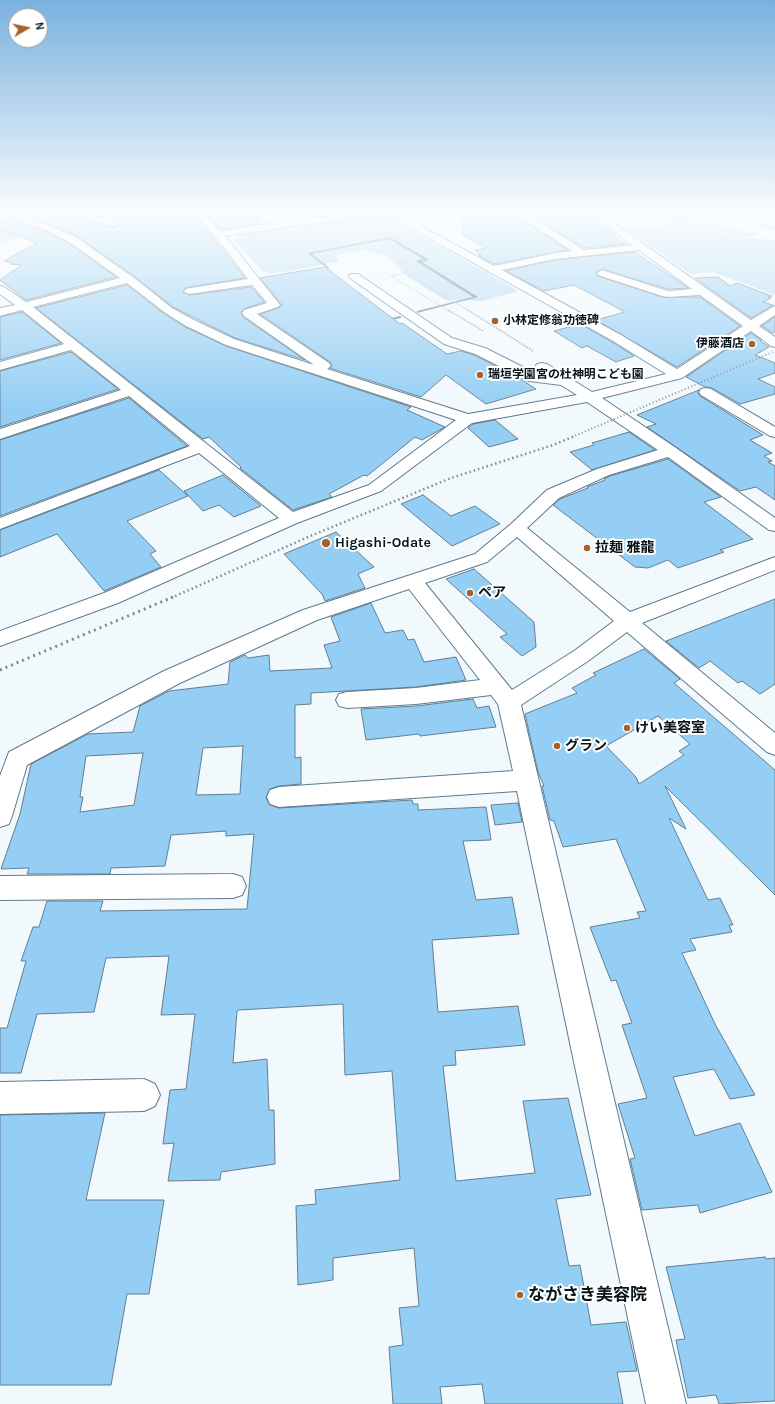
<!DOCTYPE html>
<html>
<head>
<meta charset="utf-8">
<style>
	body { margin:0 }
	#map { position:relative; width:775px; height:1404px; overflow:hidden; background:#f2f9fd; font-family:Karla,sans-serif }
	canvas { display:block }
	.north { position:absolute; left:8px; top:8px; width:40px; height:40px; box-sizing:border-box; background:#fff; border:1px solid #9ca1a4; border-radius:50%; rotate:81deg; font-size:11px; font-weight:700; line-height:16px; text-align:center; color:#08141b }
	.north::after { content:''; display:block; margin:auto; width:14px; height:18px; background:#a4632d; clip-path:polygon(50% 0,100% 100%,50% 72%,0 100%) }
</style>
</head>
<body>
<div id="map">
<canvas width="775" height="1404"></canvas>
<div class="north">N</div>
</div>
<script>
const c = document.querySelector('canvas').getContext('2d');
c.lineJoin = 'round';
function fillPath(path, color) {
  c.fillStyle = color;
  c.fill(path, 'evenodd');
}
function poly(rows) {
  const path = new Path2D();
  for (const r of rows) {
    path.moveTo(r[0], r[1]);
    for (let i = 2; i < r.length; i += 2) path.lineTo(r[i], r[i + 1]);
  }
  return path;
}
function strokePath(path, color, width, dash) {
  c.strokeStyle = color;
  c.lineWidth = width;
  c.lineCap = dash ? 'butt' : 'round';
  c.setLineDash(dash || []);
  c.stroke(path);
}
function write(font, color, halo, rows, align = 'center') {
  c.font = font + ' Karla,"Noto Sans JP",sans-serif';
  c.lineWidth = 4;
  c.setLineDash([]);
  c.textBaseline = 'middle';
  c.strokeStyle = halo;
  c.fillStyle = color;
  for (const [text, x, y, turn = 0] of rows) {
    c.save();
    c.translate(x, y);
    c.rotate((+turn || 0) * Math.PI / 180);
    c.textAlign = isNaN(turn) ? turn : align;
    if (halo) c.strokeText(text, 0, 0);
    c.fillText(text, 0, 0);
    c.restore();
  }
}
fillPath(poly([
	[651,212,662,212,702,223,753,232,756,234,755,236,743,237,677,224,661,220],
	[386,216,519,291,482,301,445,300,405,275,399,267,386,256,366,250,338,254,337,256,339,260,337,262,285,272,271,273,263,271,233,240,236,237,249,233],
	[673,224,740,237,775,240,775,295,713,272,690,274,624,227],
	[0,228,22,237,0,244]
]), '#b2d9f3');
fillPath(poly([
	[390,237,428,259,428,261,422,262,478,297,417,313,417,311,473,297,417,262,417,260,423,259,389,239,312,254,329,267,328,269,307,253,390,237],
	[399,316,401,316,401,318,382,322,380,321,399,316]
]), '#527e9a');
const building = poly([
	[43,212,62,212,72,217,75,216,110,228,117,227,119,223,116,221,92,212,192,212,245,278,190,287,185,288,183,292,190,295,251,287,264,302,244,309,241,312,243,317,305,360,235,338,173,307,134,276,78,237,28,216,43,212],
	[205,212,258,212,259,224,221,229,205,212],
	[512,212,512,213,568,250,494,264,478,255,481,255,475,250,486,248,463,235,461,219,512,212],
	[527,212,582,212,625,244,584,248,527,212],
	[12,219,44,231,68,243,116,277,26,300,0,280,22,265,10,264,12,262,4,261,37,243,0,229,0,222,12,219],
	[635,252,688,288,668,289,602,269,596,272,597,276,662,297,700,297,740,326,677,367,596,320,625,312,574,285,544,291,506,271,555,260,635,252],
	[325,267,400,324,402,323,447,354,461,351,474,355,516,376,536,389,486,404,446,375,421,397,330,368,332,366,330,362,260,314,278,308,282,305,260,278,325,267],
	[718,277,730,286,737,283,772,296,768,297,771,298,763,302,773,305,751,318,695,278,718,277],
	[127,285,163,313,185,327,226,346,411,407,407,410,445,427,422,440,415,437,367,476,364,475,329,494,332,497,293,510,240,468,241,467,209,437,203,439,36,308,127,285],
	[22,312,61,343,0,360,0,317,22,312],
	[775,317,775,332,773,333,762,326,775,317],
	[580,324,612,342,634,356,616,362,587,346,582,348,554,331,580,324],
	[751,333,761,340,760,341,769,347,755,355,775,363,775,373,758,379,775,387,775,394,740,404,712,388,705,387,686,377,751,333],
	[71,352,118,389,0,427,0,371,71,352],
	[699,390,698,393,700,396,763,435,750,440,772,453,764,456,772,461,768,462,775,466,775,500,756,487,740,491,647,427,656,424,637,415,699,390],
	[129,398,187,446,0,516,0,440,129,398],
	[495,420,518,439,489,447,468,428,473,424,495,420],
	[629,432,655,450,592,470,570,452,594,445,592,443,629,432],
	[668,459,721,497,704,502,753,539,720,550,724,552,678,568,668,560,648,568,635,567,553,505,560,499,588,488,587,487,605,480,604,479,610,476,668,459],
	[159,470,188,496,127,521,156,551,150,554,161,567,104,591,57,534,0,557,0,530,159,470],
	[223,475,261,506,234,517,219,505,203,511,184,491,223,475],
	[423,495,451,516,475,506,500,524,452,546,401,504,423,495],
	[336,532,374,567,358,574,365,588,325,601,322,594,284,554,336,532],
	[474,569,534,622,536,647,522,656,500,637,507,634,446,579,474,569],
	[775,599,775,684,760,694,742,681,738,683,710,661,699,668,666,641,775,599],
	[371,603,385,633,403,630,408,640,414,639,424,662,456,657,466,680,416,687,311,693,311,704,295,705,295,758,301,757,301,784,279,786,270,789,266,798,270,805,279,808,412,800,413,804,418,804,418,810,486,807,491,840,463,841,476,900,512,897,519,934,432,940,438,1012,518,1006,525,1045,455,1051,456,1065,443,1066,456,1181,535,1173,523,1101,568,1098,591,1195,556,1199,569,1266,580,1265,591,1325,626,1322,637,1371,617,1372,623,1404,485,1404,482,1384,440,1387,442,1404,393,1404,389,1347,403,1345,399,1308,419,1306,414,1248,333,1258,333,1280,298,1285,296,1206,316,1204,315,1190,400,1180,392,1071,345,1075,343,1004,239,1010,237,1011,233,1063,267,1059,269,1110,274,1110,275,1164,221,1172,220,1180,168,1181,174,1143,163,1144,170,1090,186,1089,195,1014,161,1015,169,956,106,958,94,1012,37,1014,21,1073,0,1073,0,1028,7,1028,26,961,21,961,33,927,39,927,47,901,103,901,100,911,247,909,254,834,226,836,226,831,171,835,165,866,111,868,110,874,27,874,29,868,1,869,20,814,31,764,88,734,133,732,140,706,169,691,228,684,230,662,245,655,248,658,269,655,270,671,332,668,324,645,340,641,331,617,371,603],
	[243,746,240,794,196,795,203,748,243,746],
	[143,753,134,805,80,812,83,797,80,797,86,756,143,753],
	[644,649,680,679,674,683,775,770,775,895,665,786,686,829,669,818,708,900,720,898,733,925,729,925,732,932,690,939,696,950,682,953,715,1024,755,1095,730,1099,714,1069,673,1077,695,1136,740,1123,772,1192,700,1213,698,1205,642,1210,630,1159,635,1158,618,1104,647,1098,622,1025,632,1023,616,980,611,981,590,927,640,918,637,912,646,911,616,839,563,847,554,821,550,820,542,786,544,786,538,772,525,714,577,693,572,688,596,675,593,673,644,649],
	[658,716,690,744,679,751,684,755,639,784,636,777,606,746,658,716],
	[473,699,477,708,489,706,496,727,420,736,419,734,366,740,361,709,416,706,473,699],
	[518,803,522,822,495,825,491,805,518,803],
	[105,1113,86,1200,164,1200,149,1294,127,1294,111,1385,0,1385,0,1115,105,1113],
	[765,1257,766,1259,775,1258,775,1401,719,1404,716,1395,688,1398,676,1340,685,1339,666,1267,765,1257]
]);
fillPath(building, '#94cef4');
strokePath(building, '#617e92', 1);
const minor = poly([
	[0,212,14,212,51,226,77,238,133,277,172,308,194,320,234,339,314,365,244,316,242,313,244,310,267,303,252,285,190,294,186,293,184,291,186,289,190,288,248,279,215,236,193,212,203,212,220,231,293,220,366,212,396,212,494,266,555,253,572,251,513,212,524,212,584,250,632,245,587,212,598,212,751,320,771,308,775,306,775,315,759,326,775,337,775,347,771,346,751,331,682,378,602,398,676,448,775,518,775,531,769,530,668,457,609,475,559,498,527,528,630,612,775,557,775,570,642,623,775,733,775,755,767,752,627,632,588,661,521,705,686,1404,646,1404,517,791,279,807,270,804,267,797,270,790,279,787,513,771,498,704,491,695,416,704,347,708,339,706,336,700,339,694,347,692,416,688,480,680,409,589,317,620,180,683,27,765,12,816,9,824,0,827,0,776,9,752,164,671,303,610,475,554,511,524,547,490,597,469,658,450,587,402,472,423,381,491,297,523,118,603,0,646,0,631,104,593,279,518,199,453,0,529,0,518,190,446,129,396,0,439,0,429,121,390,71,350,0,370,0,362,64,344,22,310,0,316,0,308,15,305,0,294,0,286,4,287,26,302,120,278,69,242,45,230,2,214,0,212],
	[388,215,613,341,666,374,592,392,547,364,542,363,537,364,535,367,546,375,537,374,485,348,452,338,358,274,350,274,349,276,350,278,444,344,475,354,529,381,561,385,577,395,468,414,327,369,331,366,329,363,257,314,278,307,280,305,225,236,293,226,388,215],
	[639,250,692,289,668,291,602,270,597,273,598,275,662,296,668,297,700,295,743,326,677,369,621,335,502,270,555,259,639,250],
	[127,283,164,312,186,326,226,345,456,420,369,485,293,512,33,307,127,283],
	[517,537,614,621,574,651,512,690,425,583,487,562,517,537],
	[72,212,86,212,116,222,118,224,116,226,110,226,74,214,72,212],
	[747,216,775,222,775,228,744,221,742,219,747,216],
	[706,388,711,389,775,427,775,437,770,436,701,395,699,392,701,389,706,388],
	[233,874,242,877,246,886,242,895,233,898,0,900,0,876,233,874],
	[144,1079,155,1084,160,1095,155,1106,144,1111,0,1114,0,1082,144,1079]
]);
strokePath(minor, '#5d7a8e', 2);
strokePath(poly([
	[403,260,407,262,406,273],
	[386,273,449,311],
	[392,276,406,273,469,311]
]), '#9ca5aa', 1, [1.5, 1]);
strokePath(poly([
	[448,310,483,331],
	[468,310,533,351]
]), '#9ca5aa', 1.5, [2, 1]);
fillPath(minor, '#fff');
strokePath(poly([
	[572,437,775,351]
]), '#818a90', 2, [1, 2.5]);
strokePath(poly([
	[171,598,308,537,451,478,553,445,575,436]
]), '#818a90', 2.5, [1.5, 3]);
strokePath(poly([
	[0,670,173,597]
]), '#818a90', 3, [2, 4]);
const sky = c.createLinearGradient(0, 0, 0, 409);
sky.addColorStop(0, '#79b1de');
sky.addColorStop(0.52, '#f9fcfe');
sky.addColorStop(1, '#f9fcfe00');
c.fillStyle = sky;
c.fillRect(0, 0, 775, 409);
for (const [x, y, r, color] of [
	[495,321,4,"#a4632d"],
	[752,344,4,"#a4632d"],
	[480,375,4,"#a4632d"],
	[326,543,5,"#a4632d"],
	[587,548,4,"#a4632d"],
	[470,593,4,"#a4632d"],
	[627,728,4,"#a4632d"],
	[557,746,4,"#a4632d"],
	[520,1295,4,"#a4632d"]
]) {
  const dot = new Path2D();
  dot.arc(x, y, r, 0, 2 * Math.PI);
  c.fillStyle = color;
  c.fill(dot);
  strokePath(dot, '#fff', 1.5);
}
write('bold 12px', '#08141b', '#fff', [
	["小林定修翁功徳碑",503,321],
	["伊藤酒店",744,344,"right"],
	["瑞垣学園宮の杜神明こども園",488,375]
], 'left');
write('bold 14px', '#08141b', '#fff', [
	["Higashi-Odate",335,543],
	["拉麺 雅龍",595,548],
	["ペア",478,593],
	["けい美容室",635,728],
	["グラン",565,746]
], 'left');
write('bold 17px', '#08141b', '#fff', [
	["ながさき美容院",528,1295]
], 'left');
</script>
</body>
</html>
